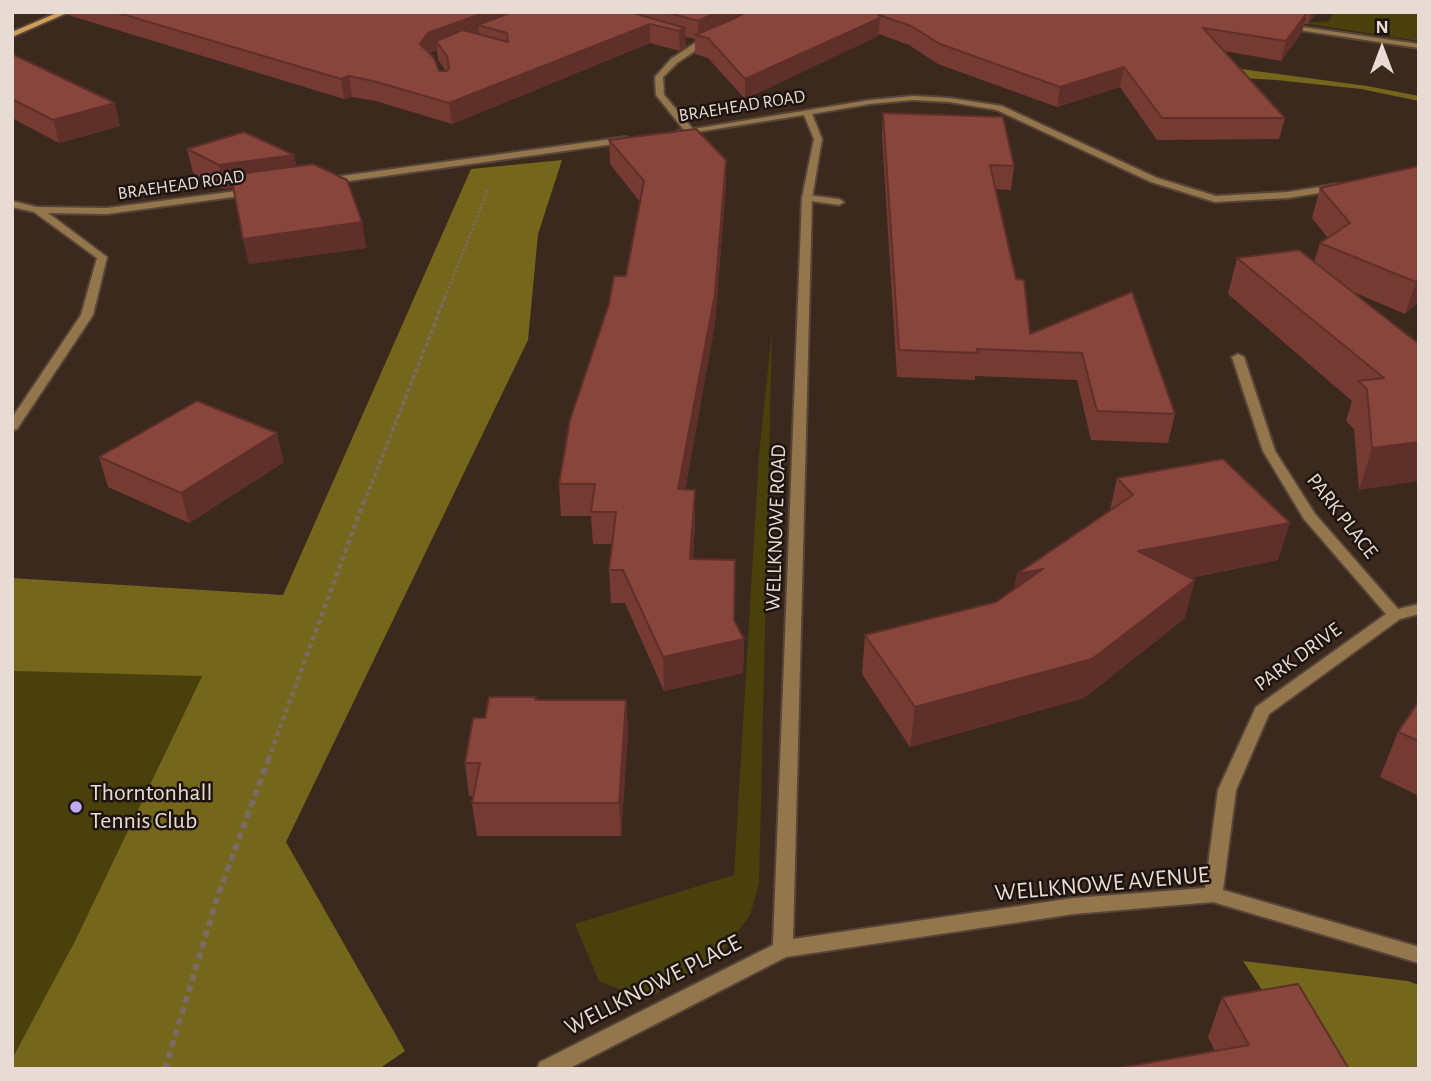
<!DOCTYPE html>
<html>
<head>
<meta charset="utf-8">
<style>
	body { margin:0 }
	#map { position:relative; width:1431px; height:1081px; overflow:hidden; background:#3c291d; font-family:"Alegreya Sans",sans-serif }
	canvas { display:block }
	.frame { position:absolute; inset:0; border:14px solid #e8dbd4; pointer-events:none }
	.north { position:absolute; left:1347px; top:14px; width:70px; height:70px; -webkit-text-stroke:5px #1d140f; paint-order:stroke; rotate:0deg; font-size:19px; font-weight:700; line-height:28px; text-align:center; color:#e8dbd4 }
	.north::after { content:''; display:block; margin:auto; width:24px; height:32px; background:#e8dbd4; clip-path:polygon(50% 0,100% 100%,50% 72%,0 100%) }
</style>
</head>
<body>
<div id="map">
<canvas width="1431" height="1081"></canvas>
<div class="frame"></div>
<div class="north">N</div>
</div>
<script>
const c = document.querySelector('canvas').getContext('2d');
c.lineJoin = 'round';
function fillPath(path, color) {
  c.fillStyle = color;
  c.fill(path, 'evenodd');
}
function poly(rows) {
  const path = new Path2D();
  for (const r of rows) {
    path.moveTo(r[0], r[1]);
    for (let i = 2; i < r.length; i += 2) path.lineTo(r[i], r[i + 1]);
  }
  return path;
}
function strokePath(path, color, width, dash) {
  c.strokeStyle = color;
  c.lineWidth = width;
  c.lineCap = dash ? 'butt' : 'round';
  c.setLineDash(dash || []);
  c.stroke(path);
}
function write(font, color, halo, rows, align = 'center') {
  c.font = font + ' "Alegreya Sans",sans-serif';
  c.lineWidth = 5;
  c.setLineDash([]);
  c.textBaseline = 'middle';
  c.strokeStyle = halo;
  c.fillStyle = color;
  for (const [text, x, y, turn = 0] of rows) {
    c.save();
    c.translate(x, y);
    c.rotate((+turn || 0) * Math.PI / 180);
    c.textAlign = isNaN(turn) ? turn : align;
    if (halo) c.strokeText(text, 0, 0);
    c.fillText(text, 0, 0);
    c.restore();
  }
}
fillPath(poly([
	[1334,12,1419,12,1419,41,1302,23,1329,21],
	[772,331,759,884,750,915,722,952,647,1000,599,981,575,924,734,875,759,455],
	[12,671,202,675,76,939,12,1059]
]), '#4a400b');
fillPath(poly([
	[1108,51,1367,86,1419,96,1419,101,1361,89,1276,80,1155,73],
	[562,160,538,234,528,340,286,842,405,1051,379,1069,12,1069,12,1059,76,939,202,676,12,671,12,578,283,595,471,169],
	[1243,961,1408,981,1419,985,1419,1069,1314,1069]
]), '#74661a');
const lane = poly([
	[807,195,839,199,844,202,839,205,804,200,802,198,807,195]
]);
const street = poly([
	[1282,24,1419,44,1419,48,1285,28,1282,24],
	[712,38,715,38,715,42,701,47,677,63,663,77,664,95,693,129,870,100,913,96,949,98,1002,106,1157,178,1216,196,1288,192,1338,184,1343,187,1338,190,1288,198,1215,202,1151,182,997,110,949,102,913,100,870,104,812,114,822,139,812,198,793,939,1074,898,1205,888,1218,790,1256,707,1386,614,1304,519,1263,451,1232,357,1238,354,1244,357,1275,451,1315,514,1398,609,1419,604,1419,614,1400,619,1269,714,1236,790,1223,890,1419,947,1419,963,1213,902,1074,914,786,957,568,1069,537,1069,540,1062,773,945,802,198,814,139,804,115,678,135,678,131,684,130,656,95,655,77,671,59,695,43,712,38],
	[626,137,630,140,629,142,327,184,322,181,327,178,626,137],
	[252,189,257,192,255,194,107,214,48,213,107,257,93,315,17,429,12,430,12,418,81,315,97,258,34,212,12,207,12,201,37,207,107,208,252,189]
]);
const secondary = poly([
	[59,12,69,12,12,37,12,32,59,12]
]);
strokePath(lane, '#58453a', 4);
strokePath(street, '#58453a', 4);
strokePath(secondary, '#58453a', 4);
strokePath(poly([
	[445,297,488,190]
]), '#7b6a60', 2.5, [2.5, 2]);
strokePath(poly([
	[364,503,446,295]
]), '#7b6a60', 3.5, [4.5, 2.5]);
strokePath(poly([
	[268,760,364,501]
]), '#7b6a60', 4.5, [5, 3.5]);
strokePath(poly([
	[165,1069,218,895,269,758]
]), '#7b6a60', 6, [7, 4.5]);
fillPath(lane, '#94764c');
fillPath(street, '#94764c');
fillPath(secondary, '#ce9e58');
fillPath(poly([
	[67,12,1317,12,1308,24,1304,24,1302,32,1281,61,1224,51,1285,118,1279,139,1157,140,1120,87,1057,107,938,64,909,45,879,34,878,36,745,99,708,58,695,54,695,39,685,37,686,47,680,51,650,43,452,124,376,101,352,97,344,99,68,15],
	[437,50,438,60,446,71,439,71,429,53],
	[12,54,120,126,59,143,12,118],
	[883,113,1014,166,1011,190,995,189,1030,334,1132,292,1175,414,1168,443,1091,440,1077,380,975,376,975,380,897,377,882,136],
	[609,140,726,185,715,323,685,490,695,522,693,559,734,620,744,639,743,673,664,691,625,603,611,603,609,570,612,544,593,544,591,516,561,516,559,484,609,304,626,276,640,202,610,164],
	[187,149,294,155,296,166,362,222,366,248,249,264,234,188,224,189,193,173],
	[1419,166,1419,301,1405,314,1351,291,1419,344,1359,490,1354,429,1346,421,1352,401,1228,294,1237,258,1314,262,1320,243,1328,238,1312,218,1320,188],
	[99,457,284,462,189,523,108,487],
	[1117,478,1278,560,1190,578,1185,618,1084,698,910,747,862,674,865,635,996,602,1014,589,1017,574,1110,510],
	[536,697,536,700,626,700,628,732,621,836,477,836,472,803,474,796,469,796,465,763,485,718],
	[1419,701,1419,796,1380,777,1398,732],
	[1222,997,1349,1069,1215,1051,1208,1037]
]), '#753b33');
fillPath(poly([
	[486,12,538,12,478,25,479,34,436,41,437,50,430,52,422,64,420,44,428,33],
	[717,12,756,12,698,36,698,21],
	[1311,12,1317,12,1308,24],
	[1307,13,1302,32,1281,61,1286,41],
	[880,18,878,36,745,99,745,79],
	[650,24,650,43,452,124,449,103],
	[685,28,686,47,680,51,679,31],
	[1124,67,1120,87,1057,107,1060,87],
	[349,76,352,97,344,99,341,79],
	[115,103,120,126,59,143,53,120],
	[294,155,299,179,224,189,219,165],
	[726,160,726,185,715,323,679,521,678,489],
	[362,222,366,248,249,264,243,239],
	[1419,279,1419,301,1405,314,1416,282],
	[277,433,284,462,189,523,181,493],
	[1419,442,1419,481,1359,490,1372,448],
	[695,490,695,522,691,592,690,559],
	[1290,523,1278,560,1130,589,1138,551],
	[1043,569,1010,612,1017,574],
	[1195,580,1185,618,1084,698,910,747,915,707],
	[744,639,743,673,664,691,663,657],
	[626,700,628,732,621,836,619,803]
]), '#5f3029');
const building = poly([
	[115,12,486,12,428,33,420,44,434,58,439,71,447,71,449,68,447,56,436,41,463,30,508,42,507,33,478,25,512,12,630,12,685,28,679,31,650,24,449,103,373,81,349,76,341,79,115,12],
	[665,12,717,12,698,21,665,12],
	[746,12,1300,12,1307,13,1286,41,1203,28,1285,118,1162,118,1124,67,1060,87,940,44,911,26,879,15,880,18,745,79,708,38,695,35,733,19,746,12],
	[12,54,115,103,53,120,12,99,12,54],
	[883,113,1003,117,1014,166,990,165,1016,279,1024,280,1030,334,1132,292,1175,414,1097,411,1082,353,977,349,978,353,899,350,883,113],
	[696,129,726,160,715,294,678,489,695,490,690,559,735,560,734,620,744,639,663,657,623,570,609,570,616,512,591,512,595,484,559,484,570,420,609,304,614,276,626,276,644,181,609,140,696,129],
	[244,132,294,155,219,165,187,149,244,132],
	[313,164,347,180,362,222,243,239,231,175,313,164],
	[1419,166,1419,279,1416,282,1320,243,1350,223,1320,188,1419,166],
	[1299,250,1419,344,1419,442,1372,448,1367,389,1358,381,1384,378,1237,258,1299,250],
	[197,401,277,433,181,493,99,457,197,401],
	[1223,459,1290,523,1138,551,1195,580,1092,659,915,707,865,635,996,602,1043,569,1017,574,1133,495,1117,478,1223,459],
	[489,697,536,697,535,700,626,700,619,803,472,803,480,763,465,763,473,718,485,718,489,697],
	[1419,701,1419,741,1398,732,1419,701],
	[1298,984,1349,1069,1114,1069,1249,1045,1222,997,1298,984]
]);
fillPath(building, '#88453b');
strokePath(building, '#5f3029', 2);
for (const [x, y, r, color] of [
	[76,807,7,"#c1a8f3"]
]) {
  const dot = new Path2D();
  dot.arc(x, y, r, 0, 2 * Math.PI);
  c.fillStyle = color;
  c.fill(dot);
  strokePath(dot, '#1d140f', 2.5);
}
write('18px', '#e8dbd4', '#1d140f', [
	["BRAEHEAD ROAD",742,106,-9],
	["BRAEHEAD ROAD",181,185,-8]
]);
write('21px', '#e8dbd4', '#1d140f', [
	["PARK PLACE",1342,516,52],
	["WELLKNOWE ROAD",776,528,-88],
	["PARK DRIVE",1298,657,-36]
]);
write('24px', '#e8dbd4', '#1d140f', [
	["Thorntonhall",90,793],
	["Tennis Club",90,821]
], 'left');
write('24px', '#e8dbd4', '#1d140f', [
	["WELLKNOWE AVENUE",1102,884,-5],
	["WELLKNOWE PLACE",653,985,-27]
]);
</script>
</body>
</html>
